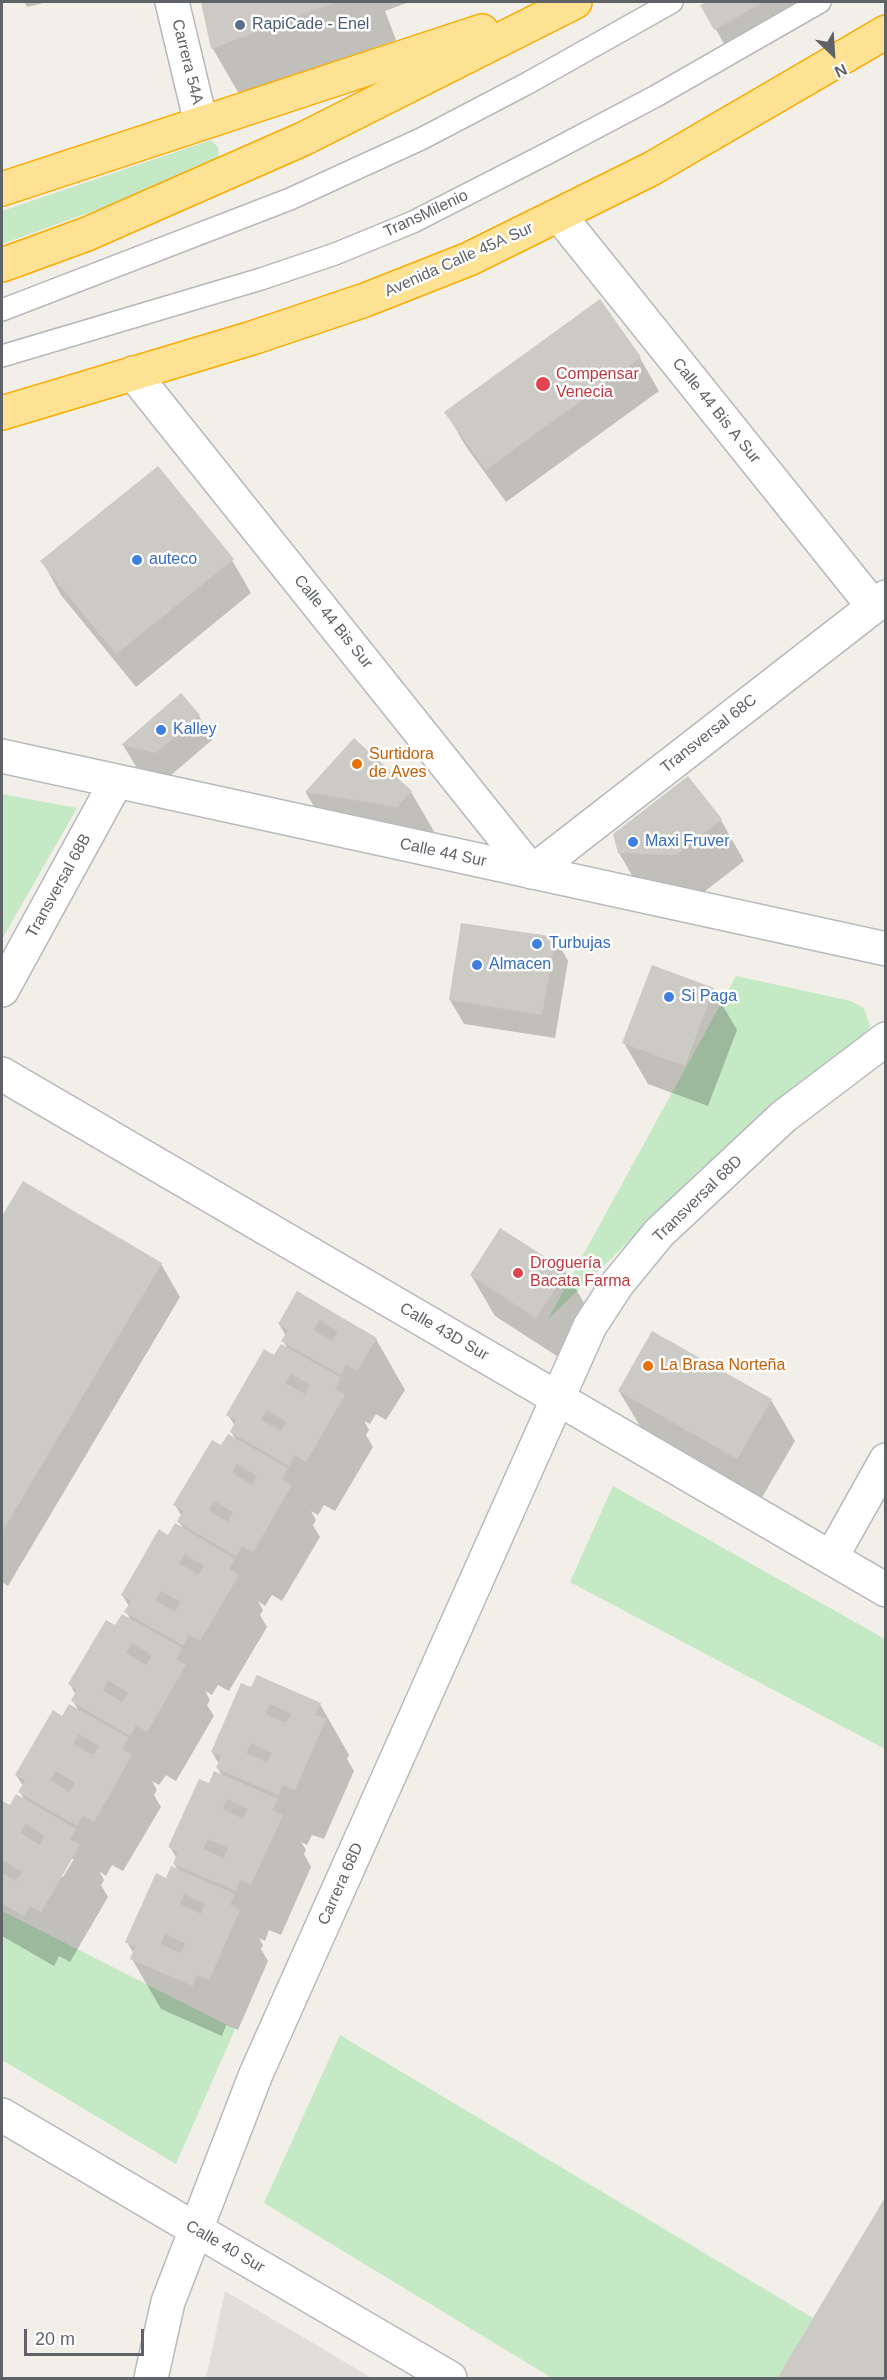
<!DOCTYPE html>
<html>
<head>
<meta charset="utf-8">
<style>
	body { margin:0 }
	#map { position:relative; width:887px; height:2380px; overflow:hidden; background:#f1efe8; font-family:Helvetica,sans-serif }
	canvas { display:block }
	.frame { position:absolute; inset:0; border:3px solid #5f6368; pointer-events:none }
	.north { position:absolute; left:803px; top:24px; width:60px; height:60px; -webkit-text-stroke:4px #fff; paint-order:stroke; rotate:155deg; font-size:16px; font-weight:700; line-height:24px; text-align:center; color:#5f6368 }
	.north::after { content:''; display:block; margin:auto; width:21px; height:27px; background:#5f6368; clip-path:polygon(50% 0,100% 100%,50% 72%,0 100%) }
	.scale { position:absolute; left:24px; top:2329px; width:120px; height:27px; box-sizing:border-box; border:3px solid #5f6368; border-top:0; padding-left:8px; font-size:18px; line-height:21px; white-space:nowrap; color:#5f6368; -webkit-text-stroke:4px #fff; paint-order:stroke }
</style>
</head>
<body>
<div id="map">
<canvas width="887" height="2380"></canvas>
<div class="frame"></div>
<div class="north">N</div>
<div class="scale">20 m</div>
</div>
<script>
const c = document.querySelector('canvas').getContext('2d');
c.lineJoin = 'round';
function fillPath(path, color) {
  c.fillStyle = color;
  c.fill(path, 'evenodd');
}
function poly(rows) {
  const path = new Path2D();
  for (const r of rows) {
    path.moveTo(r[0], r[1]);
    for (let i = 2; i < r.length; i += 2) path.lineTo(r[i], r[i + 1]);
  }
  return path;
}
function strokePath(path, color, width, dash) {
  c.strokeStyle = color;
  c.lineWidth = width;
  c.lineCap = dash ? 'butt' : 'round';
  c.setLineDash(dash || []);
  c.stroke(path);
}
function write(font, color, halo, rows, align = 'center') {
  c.font = font + ' Helvetica,sans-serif';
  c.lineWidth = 5;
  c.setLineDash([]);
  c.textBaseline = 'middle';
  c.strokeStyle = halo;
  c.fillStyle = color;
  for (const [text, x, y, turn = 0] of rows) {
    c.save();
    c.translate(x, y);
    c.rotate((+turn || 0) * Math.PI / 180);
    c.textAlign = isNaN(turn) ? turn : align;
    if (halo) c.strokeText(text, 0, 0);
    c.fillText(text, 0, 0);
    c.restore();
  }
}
fillPath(poly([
	[225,2291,372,2378,206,2378]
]), '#e0deda');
fillPath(poly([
	[211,140,218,147,219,158,116,203,2,244,2,211],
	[2,794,77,808,2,939],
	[736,976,851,1001,864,1008,870,1026,859,1043,788,1094,696,1173,612,1258,548,1319],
	[613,1486,885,1639,885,1749,570,1582],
	[2,1911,235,2029,176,2164,2,2060],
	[340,2035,813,2318,777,2378,552,2378,264,2203]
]), '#c5e8c5');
fillPath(poly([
	[24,2,48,2,27,7],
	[202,2,409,2,385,11,396,40,242,99,213,49],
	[710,2,819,2,729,52,702,6],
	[599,302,640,358,659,391,506,502,465,445,446,412],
	[232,560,251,593,136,687,61,595,42,561],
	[181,696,199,716,212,740,170,776,137,768,123,745],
	[354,740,411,792,435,833,421,848,330,833,306,793],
	[688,778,721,820,744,861,700,895,643,894,619,853],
	[555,938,568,961,555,1038,464,1024,450,1000],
	[713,989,737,1030,708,1106,648,1084,624,1043],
	[23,1183,161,1264,180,1297,8,1586,2,1582,2,1219],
	[566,1272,590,1313,560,1358,495,1316,471,1275],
	[297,1294,376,1339,405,1390,386,1420,376,1414,370,1424,364,1421,369,1430,366,1435,373,1447,335,1511,324,1505,318,1515,311,1511,316,1520,313,1525,320,1537,282,1601,272,1595,265,1606,258,1601,263,1610,260,1615,267,1627,229,1691,218,1685,212,1695,205,1691,210,1700,207,1705,214,1716,176,1781,166,1775,159,1785,152,1781,157,1790,154,1795,161,1807,123,1871,112,1865,106,1876,99,1871,104,1880,101,1885,108,1897,70,1962,59,1956,54,1966,2,1936,2,1803,10,1807,25,1801,20,1792,23,1786,16,1775,63,1718,79,1711,73,1701,76,1696,70,1684,116,1627,131,1620,126,1612,129,1606,122,1595,169,1537,184,1530,179,1522,182,1517,175,1505,222,1447,237,1441,231,1432,235,1426,228,1415,274,1357,288,1349,283,1341,286,1336,279,1324],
	[70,1859,74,1859,63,1877,60,1876],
	[652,1333,771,1400,795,1441,761,1499,643,1431,619,1391],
	[242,1685,320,1704,349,1755,347,1759,354,1771,324,1839,312,1835,307,1845,301,1842,306,1850,304,1854,311,1867,281,1935,269,1930,265,1941,259,1938,263,1945,261,1949,268,1961,238,2030,226,2025,222,2036,161,2009,132,1959,134,1954,127,1942,167,1880,178,1870,174,1864,177,1859,170,1847,210,1785,222,1776,218,1768,219,1764,212,1752],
	[886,2199,886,2378,779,2378]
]), '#0003');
fillPath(poly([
	[201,2,336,2,211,49],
	[707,2,764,2,714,30,700,5],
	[600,299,641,357,486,470,444,412],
	[158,466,234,559,116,654,40,561],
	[181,693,200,715,156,753,121,745],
	[354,738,412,791,397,807,305,792],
	[688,776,722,819,676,855,618,853,613,834],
	[461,923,556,937,542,1015,449,1000],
	[652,965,714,988,685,1066,622,1043],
	[23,1181,162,1263,2,1532,2,1216],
	[500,1228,567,1271,536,1318,470,1275],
	[297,1291,377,1338,357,1371,346,1365,341,1375,281,1341,288,1330,278,1324],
	[319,1320,338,1332,332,1341,313,1330],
	[652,1331,772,1399,737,1459,618,1391],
	[281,1344,341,1378,335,1389,345,1395,306,1462,295,1455,289,1466,230,1432,236,1420,226,1415,264,1349,274,1355],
	[291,1374,310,1385,305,1394,285,1383],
	[267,1410,287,1422,281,1431,261,1420],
	[228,1434,288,1468,282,1479,292,1485,253,1552,242,1546,236,1556,177,1522,183,1511,173,1505,212,1440,221,1445],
	[237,1464,257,1476,252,1485,232,1473],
	[214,1501,233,1512,228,1522,209,1510],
	[175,1523,235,1559,229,1569,239,1575,200,1641,189,1635,183,1645,124,1612,131,1601,121,1595,159,1529,168,1535],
	[185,1554,204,1566,198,1575,179,1563],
	[161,1591,181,1602,175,1612,155,1600],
	[122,1614,182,1648,176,1659,186,1665,147,1732,136,1725,130,1736,71,1701,77,1690,68,1684,106,1620,115,1625],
	[132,1643,152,1655,146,1665,126,1653],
	[108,1680,128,1693,122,1702,103,1690],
	[257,1675,321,1703,315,1715,326,1719,295,1790,283,1785,278,1795,216,1768,221,1756,211,1752,241,1683,251,1687],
	[270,1704,291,1714,286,1723,265,1714],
	[251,1743,272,1753,267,1762,246,1753],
	[69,1704,129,1738,122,1749,132,1755,94,1822,83,1816,77,1826,18,1792,25,1780,15,1775,53,1710,62,1716],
	[79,1734,99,1746,93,1755,73,1744],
	[56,1771,75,1783,69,1792,50,1780],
	[214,1771,278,1799,272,1810,283,1815,251,1885,240,1880,236,1891,173,1864,178,1852,168,1847,199,1779,209,1783],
	[227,1799,248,1809,243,1819,223,1809],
	[208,1839,228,1848,224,1858,203,1849],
	[16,1794,76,1829,70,1839,80,1845,41,1912,30,1906,24,1916,2,1903,2,1873,16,1881,22,1872,2,1860,2,1801,10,1805],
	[26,1824,45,1836,40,1845,20,1833],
	[171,1866,235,1894,230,1905,240,1910,209,1980,197,1975,193,1986,130,1959,135,1947,125,1942,156,1873,166,1878],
	[184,1894,205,1904,201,1914,180,1904],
	[165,1934,185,1943,181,1953,161,1944],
	[886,2196,886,2378,777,2378,813,2318]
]), '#cccac5');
const lane = poly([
	[2,310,290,199,421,139,528,83,672,2],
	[2,356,261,279,335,254,413,222,550,152,656,96,820,2]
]);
const street = poly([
	[172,2,201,123],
	[559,215,873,606],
	[133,373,532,872,886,597],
	[2,990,116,782],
	[2,1074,886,1590],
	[831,1558,886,1460],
	[2,2115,195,2229]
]);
const secondary = poly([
	[2,756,886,949],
	[195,2229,450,2378],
	[151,2378,168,2302,256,2074,590,1326,618,1283,659,1233,783,1117,886,1039]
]);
const highway = poly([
	[2,189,482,31],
	[2,265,87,234,303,139,575,2],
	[2,413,252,338,365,300,469,259,651,169,886,32]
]);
strokePath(lane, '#b5b8bc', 24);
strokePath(street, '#b5b8bc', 36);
strokePath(secondary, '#b6babf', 36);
strokePath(highway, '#f9ab00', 36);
strokePath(lane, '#fff', 21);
strokePath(street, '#fff', 33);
strokePath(secondary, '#fff', 33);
strokePath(highway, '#fde293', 33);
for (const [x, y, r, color] of [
	[240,25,6,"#5c6f8a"],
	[543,384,8,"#e0444e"],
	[137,560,6,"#3f7fe0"],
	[161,730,6,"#3f7fe0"],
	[357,764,6,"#e8710a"],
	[633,842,6,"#3f7fe0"],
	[537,944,6,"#3f7fe0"],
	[477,965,6,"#3f7fe0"],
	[669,997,6,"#3f7fe0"],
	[518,1273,6,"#e0444e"],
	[648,1366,6,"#e8710a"]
]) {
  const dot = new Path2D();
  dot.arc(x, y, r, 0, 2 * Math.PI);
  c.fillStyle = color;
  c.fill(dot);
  strokePath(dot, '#fff', 2);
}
write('16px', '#4e5e75', '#fff', [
	["RapiCade - Enel",252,25]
], 'left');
write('16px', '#5f6368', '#fff', [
	["Carrera 54A",187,62,76],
	["TransMilenio",426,214,-25],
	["Avenida Calle 45A Sur",459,260,-24],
	["Calle 44 Bis A Sur",716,411,51],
	["Calle 44 Bis Sur",333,622,51],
	["Transversal 68C",709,734,-38],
	["Calle 44 Sur",443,853,12],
	["Transversal 68B",59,886,-61],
	["Transversal 68D",698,1199,-44],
	["Calle 43D Sur",444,1332,30],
	["Carrera 68D",341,1884,-66],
	["Calle 40 Sur",225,2247,30]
]);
write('16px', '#be3a42', '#fff', [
	["Compensar",556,375],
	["Venecia",556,393],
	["Droguería",530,1264],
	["Bacata Farma",530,1282]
], 'left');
write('16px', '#366cbe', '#fff', [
	["auteco",149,560],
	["Kalley",173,730],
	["Maxi Fruver",645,842],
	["Turbujas",549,944],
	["Almacen",489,965],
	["Si Paga",681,997]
], 'left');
write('16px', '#c56008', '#fff', [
	["Surtidora",369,755],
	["de Aves",369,773],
	["La Brasa Norteña",660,1366]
], 'left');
</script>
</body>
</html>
